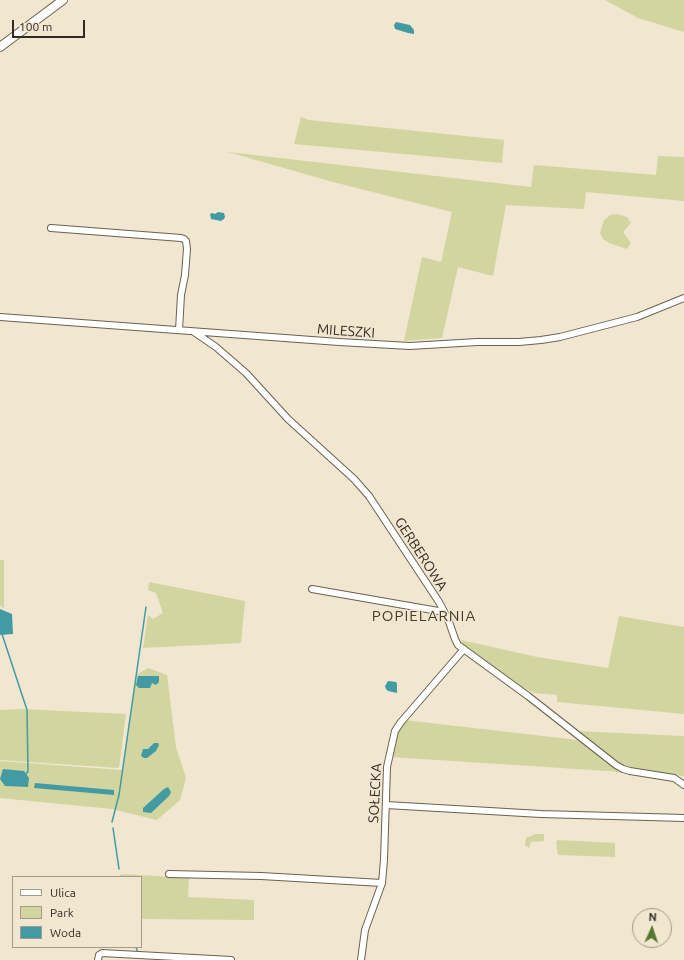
<!DOCTYPE html>
<html>
<head>
<meta charset="utf-8">
<style>
	body { margin:0 }
	#map { position:relative; width:684px; height:960px; overflow:hidden; background:#f1e6d0; font-family:Ubuntu,sans-serif }
	canvas { display:block }
	.legend { position:absolute; left:12px; top:876px; width:130px; height:72px; box-sizing:border-box; background:#f1e6d0; border:1px solid #a49b8b; margin:0; padding:5px 7px; list-style:none; font-size:12px; color:#302b23 }
	.legend li { display:flex; align-items:center; gap:8px; height:20px }
	.legend b { width:20px; border:1px solid #a49b8b }
	.north { position:absolute; left:632px; top:908px; width:40px; height:40px; box-sizing:border-box; background:#f1e6d0; border:1px solid #a49b8b; border-radius:50%; rotate:3deg; font-size:11px; font-weight:700; line-height:16px; text-align:center; color:#302b23 }
	.north::after { content:''; display:block; margin:auto; width:14px; height:18px; background:#56772e; clip-path:polygon(50% 0,100% 100%,50% 72%,0 100%) }
	.scale { position:absolute; left:12px; top:20px; width:73px; height:18px; box-sizing:border-box; border:2px solid #302b23; border-top:0; padding-left:5px; font-size:12px; line-height:14px; white-space:nowrap; color:#302b23; -webkit-text-stroke:3px #f1e6d0; paint-order:stroke }
</style>
</head>
<body>
<div id="map">
<canvas width="684" height="960"></canvas>
<ul class="legend">
<li><b style="height:5px;background:#fff"></b>Ulica</li>
<li><b style="height:11px;background:#d2d59f"></b>Park</li>
<li><b style="height:11px;background:#429ba3"></b>Woda</li>
</ul>
<div class="north">N</div>
<div class="scale">100 m</div>
</div>
<script>
const c = document.querySelector('canvas').getContext('2d');
c.lineJoin = 'round';
function fillPath(path, color) {
  c.fillStyle = color;
  c.fill(path, 'evenodd');
}
function poly(rows) {
  const path = new Path2D();
  for (const r of rows) {
    path.moveTo(r[0], r[1]);
    for (let i = 2; i < r.length; i += 2) path.lineTo(r[i], r[i + 1]);
  }
  return path;
}
function strokePath(path, color, width, dash) {
  c.strokeStyle = color;
  c.lineWidth = width;
  c.lineCap = dash ? 'butt' : 'round';
  c.setLineDash(dash || []);
  c.stroke(path);
}
function write(font, color, halo, rows, align = 'center') {
  c.font = font + ' Ubuntu,sans-serif';
  c.lineWidth = 3;
  c.setLineDash([]);
  c.textBaseline = 'middle';
  c.strokeStyle = halo;
  c.fillStyle = color;
  for (const [text, x, y, turn = 0] of rows) {
    c.save();
    c.translate(x, y);
    c.rotate((+turn || 0) * Math.PI / 180);
    c.textAlign = isNaN(turn) ? turn : align;
    if (halo) c.strokeText(text, 0, 0);
    c.fillText(text, 0, 0);
    c.restore();
  }
}
fillPath(poly([
	[605,0,684,0,684,32,638,18],
	[301,117,309,120,504,140,502,163,294,144],
	[228,152,531,187,534,165,656,175,658,156,684,157,684,201,586,192,584,209,506,205,493,276,458,267,442,338,404,341,422,257,441,262,452,212,333,182],
	[617,214,627,217,631,223,623,232,631,243,627,249,609,243,603,239,600,233,604,220,610,215],
	[0,560,4,560,4,609,0,605],
	[149,582,245,601,241,643,143,648,148,615,153,619,163,613,156,593,148,590],
	[619,616,684,627,684,714,557,702,557,695,534,693,518,685,463,644,461,640,537,657,608,668],
	[148,668,167,675,176,747,186,778,180,800,157,820,112,809,0,798,0,761,122,770,136,675],
	[21,709,126,714,119,768,0,760,0,710],
	[404,720,578,740,622,772,391,757,398,733],
	[575,731,684,736,684,776,655,773,624,768],
	[536,834,544,834,544,841,531,842,529,848,525,845,526,838],
	[559,840,615,843,615,857,558,855,556,841],
	[122,874,189,878,188,897,254,900,254,920,141,919,141,877,123,877]
]), '#d2d59f');
fillPath(poly([
	[396,22,410,25,414,30,414,34,408,33,395,29,394,25],
	[218,212,224,213,225,217,224,219,221,221,211,219,210,214,212,213,215,214],
	[0,609,12,614,13,634,0,635],
	[138,676,159,676,159,682,156,685,152,683,150,688,139,688,136,685],
	[388,681,396,682,397,684,397,693,388,691,386,689,385,686],
	[154,743,158,743,159,745,156,751,147,758,144,758,141,756,143,749,148,749],
	[3,769,24,771,29,778,28,787,5,786,0,779],
	[35,783,114,790,114,795,34,788],
	[168,787,171,792,169,796,151,813,143,812,143,808,164,789]
]), '#429ba3');
strokePath(poly([
	[2,634,27,710,28,771,26,774],
	[112,822,119,795,146,607],
	[113,828,119,869],
	[121,876,121,877],
	[136,947,138,953]
]), '#429ba3', 1.5);
const street = poly([
	[51,228,181,238,184,239,186,241,187,249,185,275,181,295,179,330],
	[0,317,339,342,410,346,477,342,519,342,541,340,560,337,637,317,684,298],
	[194,332,216,347,246,373,288,419,354,479,369,496,439,602,448,619,455,639,458,645,528,696,616,765,623,769,630,771,674,778,684,785],
	[312,589,444,612],
	[386,805,541,814,684,818],
	[169,874,261,876,382,883],
	[98,960,99,955,102,953,231,960],
	[361,960,365,930,382,883,384,860,387,767,395,731,401,722,464,649]
]);
const secondary = poly([
	[0,47,63,0]
]);
strokePath(street, '#6a614e', 8);
strokePath(secondary, '#6a614e', 10);
strokePath(street, '#fff', 6);
strokePath(secondary, '#fff', 8);
write('14px', '#302b23', '#f1e6d0', [
	["MILESZKI",346,331,4],
	["GERBEROWA",421,554,57],
	["SOŁECKA",375,793,-87]
]);
c.letterSpacing = '1px';
write('15px', '#443b29', '#f1e6d0', [
	["POPIELARNIA",424,616]
]);
c.letterSpacing = '0px';
</script>
</body>
</html>
